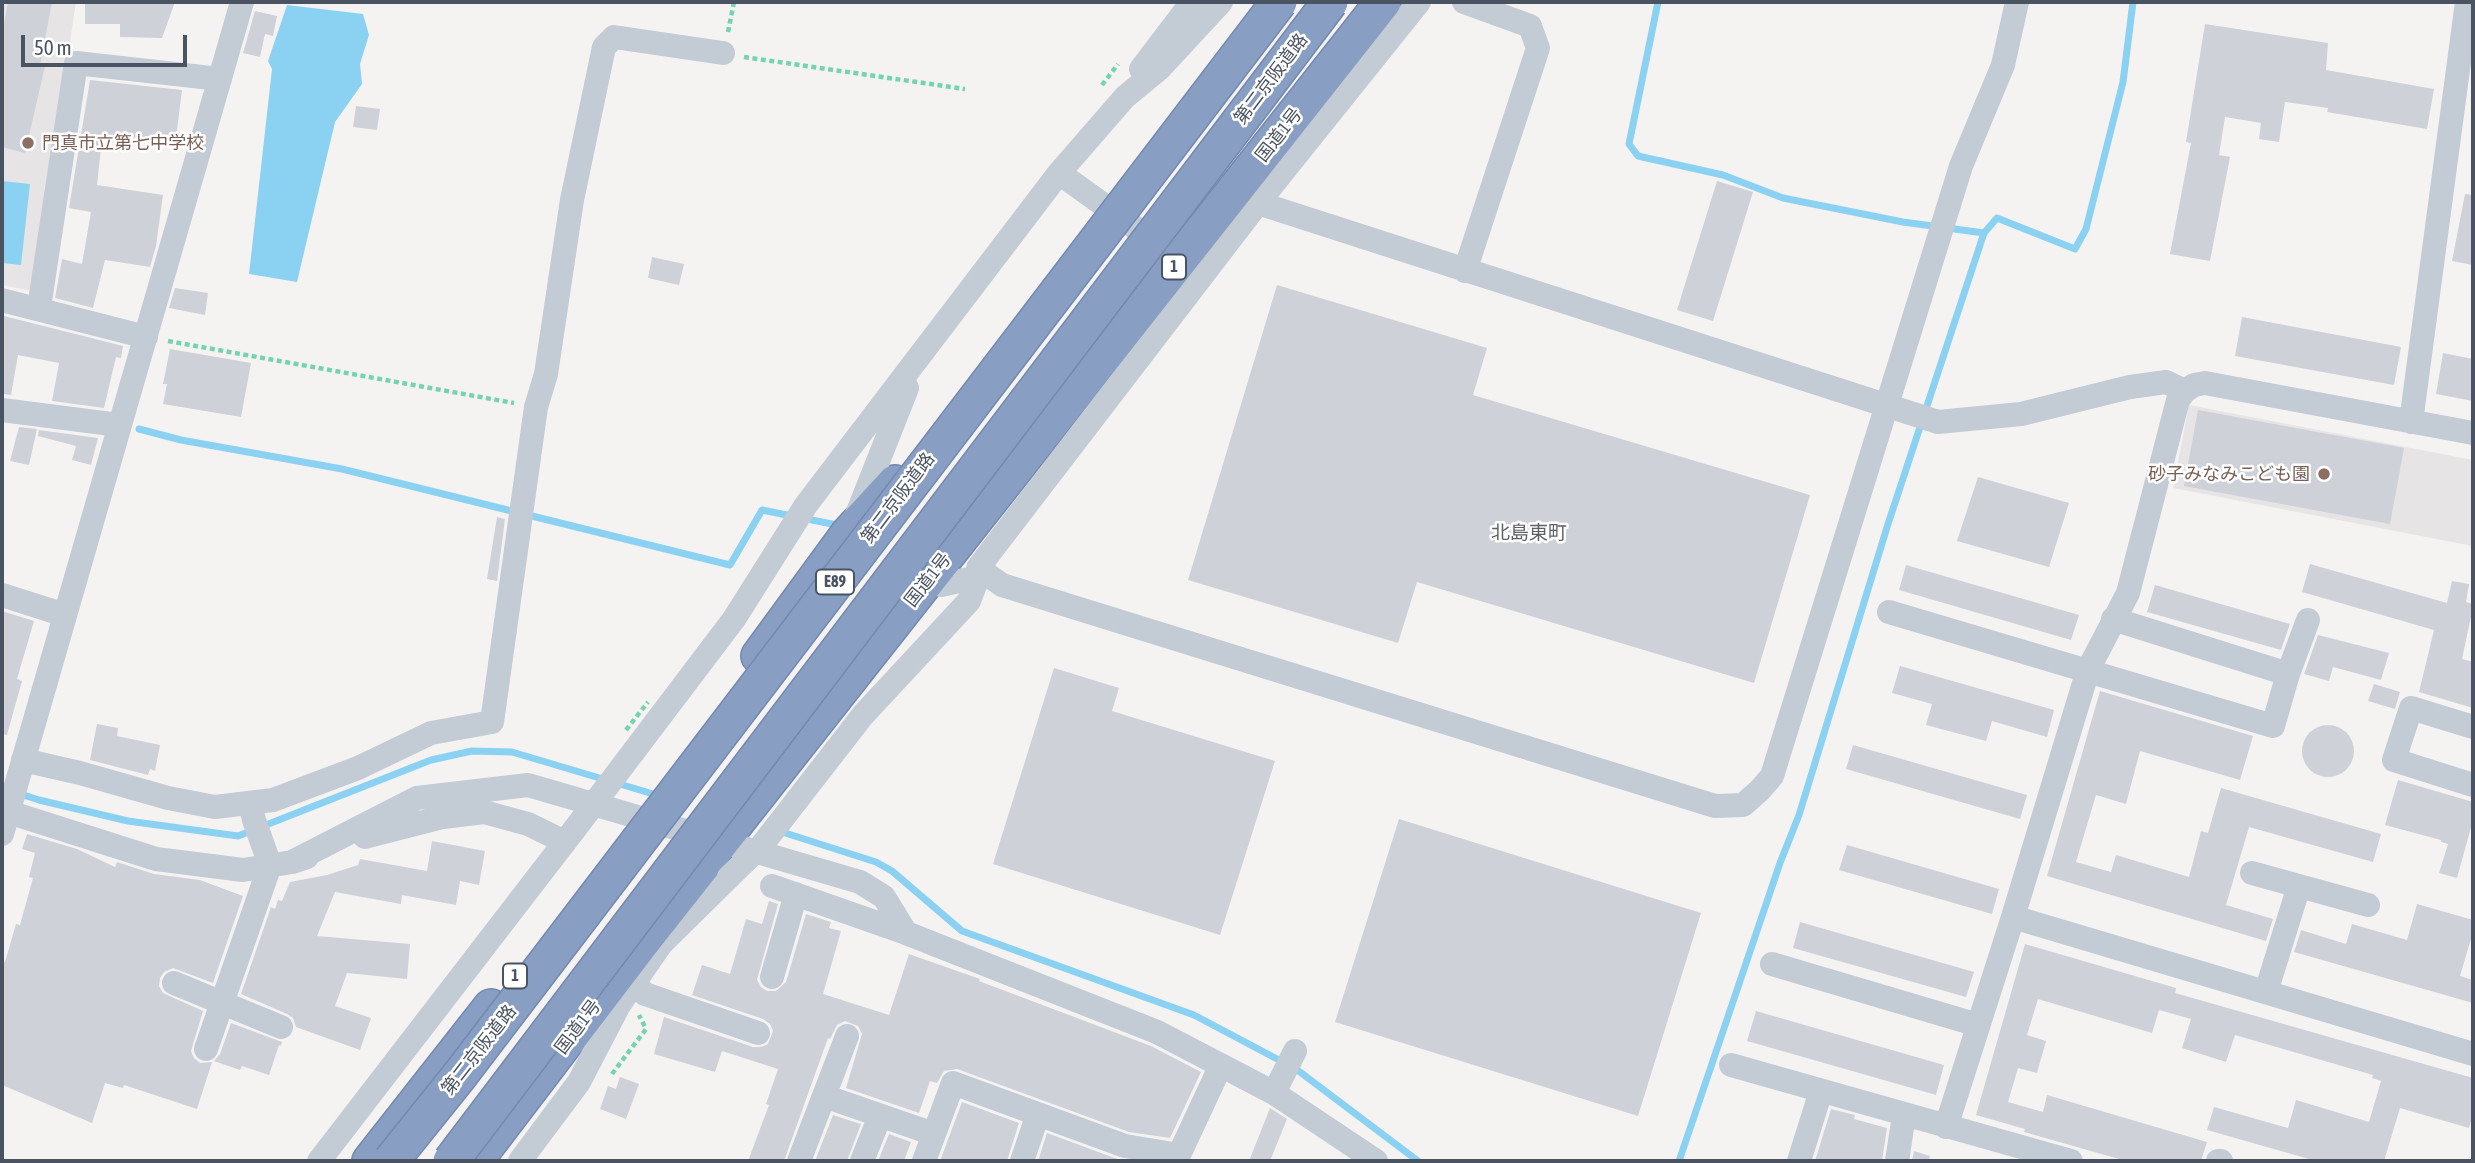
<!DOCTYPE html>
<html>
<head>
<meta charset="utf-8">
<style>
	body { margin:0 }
	#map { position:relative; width:2475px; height:1163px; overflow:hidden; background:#f5f3f2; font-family:"Asap Condensed",sans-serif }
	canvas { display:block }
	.frame { position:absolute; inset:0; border:4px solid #495361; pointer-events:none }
	.scale { position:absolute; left:21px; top:35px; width:166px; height:32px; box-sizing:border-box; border:4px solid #495361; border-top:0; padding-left:9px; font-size:21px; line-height:24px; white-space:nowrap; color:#495361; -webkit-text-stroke:5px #fff; paint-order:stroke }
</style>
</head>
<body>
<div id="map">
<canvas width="2475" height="1163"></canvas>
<div class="frame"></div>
<div class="scale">50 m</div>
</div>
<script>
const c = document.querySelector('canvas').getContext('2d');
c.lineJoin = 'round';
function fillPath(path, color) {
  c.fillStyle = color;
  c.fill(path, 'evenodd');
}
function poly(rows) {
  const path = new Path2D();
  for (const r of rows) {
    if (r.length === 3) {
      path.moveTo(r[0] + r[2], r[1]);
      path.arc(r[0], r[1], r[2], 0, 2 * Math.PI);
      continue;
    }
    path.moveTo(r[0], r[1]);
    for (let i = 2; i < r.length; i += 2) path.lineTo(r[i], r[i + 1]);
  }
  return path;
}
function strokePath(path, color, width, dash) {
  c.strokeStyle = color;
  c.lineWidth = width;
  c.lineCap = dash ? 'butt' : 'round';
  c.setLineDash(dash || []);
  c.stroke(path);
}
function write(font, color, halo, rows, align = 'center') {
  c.font = font + ' "Asap Condensed","Noto Sans JP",sans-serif';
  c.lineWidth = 5;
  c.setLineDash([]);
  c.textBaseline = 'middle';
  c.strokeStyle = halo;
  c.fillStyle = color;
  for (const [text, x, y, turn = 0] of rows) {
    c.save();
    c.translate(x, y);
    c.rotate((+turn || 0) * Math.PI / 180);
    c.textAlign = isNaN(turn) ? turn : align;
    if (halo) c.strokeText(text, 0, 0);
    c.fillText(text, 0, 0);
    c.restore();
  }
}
fillPath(poly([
	[2,2,76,2,32,291,2,285],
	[2189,405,2473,460,2473,546,2173,488]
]), '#e6e4e4');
fillPath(poly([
	[287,5,363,14,369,35,360,64,362,84,335,122,297,282,249,274,272,69,268,61],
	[2,181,30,184,21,265,2,263]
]), '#8bd2f2');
strokePath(poly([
	[1658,2,1629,144,1638,156,1723,175,1783,198,1903,222,1984,233],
	[139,429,181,440,342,469,730,565,762,510,842,526],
	[2,788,39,800,128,821,238,836,431,760,472,751,512,752,660,796],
	[779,831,876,862,892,871,962,931,1194,1015,1296,1069,1418,1161],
	[1679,1161,1780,863,1799,815,1888,524,1984,233,1997,218,2075,249,2086,229,2123,82,2133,2]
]), '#8bd2f2', 7);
fillPath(poly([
	[8,2,52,2,40,65,45,66,25,153,2,147,2,36],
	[85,2,175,2,162,38,120,37,120,24,85,24],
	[255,11,277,16,273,36,265,34,260,57,243,53],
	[2205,24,2328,43,2326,70,2434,89,2427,129,2327,112,2328,108,2285,102,2279,142,2259,139,2261,123,2225,117,2219,155,2230,157,2210,261,2170,254,2191,143,2186,142],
	[90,80,182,90,175,146,102,138,97,185,163,195,156,246,150,267,105,260,93,308,55,298,62,259,82,264,91,212,69,208],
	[356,106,380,109,377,130,353,127],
	[1717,181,1753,192,1713,321,1677,310],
	[2465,194,2473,195,2473,265,2452,261],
	[652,257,684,264,679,285,648,278],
	[1277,285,1487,348,1473,395,1810,495,1754,683,1417,582,1398,643,1188,580],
	[175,288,208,293,205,315,169,308],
	[4,316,123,346,121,358,116,357,104,408,52,401,59,363,18,355,11,395,2,394,2,328],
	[2242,317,2401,347,2394,385,2235,356],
	[170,349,251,363,241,417,163,404,167,384,163,384],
	[2443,353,2473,359,2473,401,2436,394],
	[2198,410,2404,448,2390,524,2184,486],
	[19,427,37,429,29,465,10,461],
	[39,430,98,438,91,465,72,460,76,446,38,436],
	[1978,477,2069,503,2049,567,1957,541],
	[497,517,505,519,497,581,487,579],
	[2310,564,2447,603,2452,581,2469,584,2466,602,2473,604,2473,607,2462,659,2473,662,2473,708,2419,692,2434,630,2302,592],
	[1906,565,2079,615,2071,640,1899,590],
	[2155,585,2290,624,2281,650,2147,612],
	[2,611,34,621,17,679,22,681,7,735,2,734],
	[2318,635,2389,653,2381,680,2333,667,2329,681,2304,674],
	[1900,666,2054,710,2047,737,1992,721,1986,741,1926,725,1932,704,1892,693],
	[1054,668,1119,688,1112,711,1275,761,1220,935,993,864],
	[2374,684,2400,692,2395,709,2368,701],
	[2100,691,2253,736,2240,780,2140,751,2126,804,2096,795,2076,862,2111,872,2116,855,2189,877,2201,831,2208,833,2221,788,2381,834,2373,862,2249,827,2226,905,2273,919,2266,941,2047,876],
	[97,724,118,728,117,736,160,745,155,771,150,769,148,775,90,760],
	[2328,751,26],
	[1853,745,2027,795,2020,819,1846,769],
	[2398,780,2473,802,2473,820,2457,878,2439,873,2448,844,2441,842,2441,840,2385,825],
	[1399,819,1701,913,1638,1116,1335,1022],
	[27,834,77,849,115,867,117,862,154,874,200,880,243,896,213,983,173,968,164,972,160,978,159,986,163,993,203,1011,191,1051,194,1058,200,1063,212,1062,197,1109,124,1085,123,1088,105,1083,92,1123,2,1085,2,961,5,962,16,924,20,925,33,878,29,877,35,853,22,849],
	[432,841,485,851,479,885,460,881,456,905,402,895,401,904,335,892,317,936,410,944,407,979,347,973,335,1006,371,1018,360,1050,296,1027,293,1018,287,1014,241,994,271,907,275,909,278,900,282,901,290,882,327,875,358,865,360,859,427,871],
	[1847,845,1999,889,1992,914,1839,870],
	[769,901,778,904,757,980,761,987,767,991,776,991,786,982,806,914,831,922,829,928,841,931,823,994,889,1015,909,954,980,979,979,981,1151,1046,1201,1072,1170,1138,1129,1132,957,1069,944,1071,937,1083,930,1081,919,1113,846,1088,862,1034,858,1026,845,1021,837,1025,830,1039,828,1038,784,1161,748,1161,769,1105,766,1104,778,1069,722,1051,715,1072,654,1054,664,1017,753,1047,761,1047,768,1044,773,1031,770,1024,763,1019,692,995,702,965,730,974,746,919,762,924],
	[2417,904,2473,920,2473,932,2460,976,2473,980,2473,1003,2294,952,2301,930,2346,944,2352,924,2407,940],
	[1800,922,1974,972,1966,997,1793,948],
	[2025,944,2176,988,2175,993,2473,1078,2473,1113,2469,1128,2400,1108,2384,1161,2316,1161,2207,1130,2214,1107,2288,1128,2296,1100,2369,1122,2381,1081,2372,1078,2373,1075,2235,1035,2226,1062,2182,1048,2191,1019,2159,1010,2152,1033,2038,999,2027,1035,2046,1041,2037,1073,2018,1068,2008,1102,2043,1112,2047,1095,2207,1142,2201,1161,2126,1161,2024,1132,2025,1129,1976,1115],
	[1756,1011,1944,1065,1936,1095,1747,1041],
	[231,1023,282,1042,281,1046,279,1045,269,1075,242,1066,240,1070,214,1061,220,1054],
	[620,1077,639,1084,626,1119,600,1109,608,1086,616,1089],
	[962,1102,1019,1123,1007,1161,940,1161],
	[1270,1108,1287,1119,1270,1161,1249,1161],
	[1831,1109,1855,1115,1854,1119,1887,1128,1882,1161,1815,1161],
	[833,1115,861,1124,847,1161,815,1161],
	[1047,1133,1120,1160,1126,1161,1038,1161],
	[889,1134,911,1142,904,1161,878,1161],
	[1914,1151,1930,1156,1929,1161,1912,1161]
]), '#ced1d8');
const highway = poly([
	[759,656,849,533,895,483],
	[370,1161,491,1007],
	[475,1161,642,942,1383,2]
]);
strokePath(highway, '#7389af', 38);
strokePath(poly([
	[728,32,734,2],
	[744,57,965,89],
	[1102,85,1118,64],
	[168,341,514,403],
	[612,1074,646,1029,639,1015]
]), '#75d4af', 4.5, [5, 3.5]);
strokePath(poly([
	[1464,2,1530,26,1538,48,1465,271],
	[1141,69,1192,2],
	[1059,173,1158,244,1165,243],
	[1258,203,1938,422,2021,414,2130,387,2166,382,2185,391],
	[2,300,146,337],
	[39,308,76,63,220,79],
	[2,410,119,425],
	[2411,422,2467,2],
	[856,517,907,388],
	[978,568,1002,585,1715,806,1743,805,1760,790,1772,776,1961,166,2003,65,2017,2],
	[927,581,941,585,978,577],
	[2,595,65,615],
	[1889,612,2273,726,2288,674,2308,620],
	[2113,619,2288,674],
	[2473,727,2411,708,2394,760,2473,785],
	[634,751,734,619,806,505,1059,173,1125,97,1159,69,1221,2],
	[23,760,80,773,168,798,215,807,273,800,358,768,431,733,492,722,536,407,546,374,572,200,604,47,614,37,723,53],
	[797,800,863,715,969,601,978,577,978,568,1258,203,1419,2],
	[2,810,156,859,243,870,292,862,307,857],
	[2,834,242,2],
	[365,837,443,817,484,812,528,824,565,842],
	[292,862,417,798,528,785,860,882,884,897,906,933],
	[2252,873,2368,905],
	[772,886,906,933,1157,1032,1274,1093,1376,1161],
	[2013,917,2473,1054],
	[1772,964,1978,1025],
	[772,977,796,894],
	[174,983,281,1027],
	[634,984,645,994,758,1033],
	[2266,992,2299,886],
	[206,1049,270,865,254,820,250,803],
	[1731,1065,2071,1161],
	[1274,1093,1295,1051],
	[824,1096,934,1134],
	[1946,1127,2013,917,2088,670,2128,593,2178,400,2185,391,2194,385,2205,383,2473,433],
	[319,1161,574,830],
	[520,1161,579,1082,619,1005,661,944,729,877],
	[799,1161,847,1036],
	[862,1161,880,1116],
	[924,1161,953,1083,1125,1146,1179,1155,1221,1065],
	[1022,1161,1038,1114],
	[1799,1161,1821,1091],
	[1897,1161,1904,1115],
	[2218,1161,2221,1161]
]), '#c3cbd4', 24);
strokePath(highway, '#889ec3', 35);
const highwayBridge = poly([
	[391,1161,460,1075,1279,2],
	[451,1161,1330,2]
]);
strokePath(highwayBridge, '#7389af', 38, []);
strokePath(poly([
	[626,730,648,702]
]), '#75d4af', 4.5, [5, 3.5]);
strokePath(poly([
	[574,830,634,751],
	[729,877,762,845,797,800]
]), '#c3cbd4', 24);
strokePath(highwayBridge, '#889ec3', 35);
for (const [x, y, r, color] of [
	[28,143,7,"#8d6e63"],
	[2324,474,7,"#8d6e63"]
]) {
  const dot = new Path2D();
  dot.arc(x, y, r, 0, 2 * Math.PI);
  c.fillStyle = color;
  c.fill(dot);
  strokePath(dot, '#fff', 2.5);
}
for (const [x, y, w] of [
	[1174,267,24],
	[835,582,38],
	[515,976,24]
]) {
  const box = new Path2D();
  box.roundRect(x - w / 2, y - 12.5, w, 25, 5);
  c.fillStyle = '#fff';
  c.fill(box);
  strokePath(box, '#495361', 2);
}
write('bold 16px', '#495361', null, [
	["1",1174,267],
	["E89",835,582],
	["1",515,976]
]);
write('18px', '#495361', '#fff', [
	["第二京阪道路",1271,79,-53],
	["国道1号",1279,135,-52],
	["第二京阪道路",898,498,-53],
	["国道1号",928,580,-52],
	["国道1号",578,1027,-53],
	["第二京阪道路",479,1050,-52]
]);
write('18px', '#785e54', '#fff', [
	["門真市立第七中学校",42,143],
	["砂子みなみこども園",2310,474,"right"]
], 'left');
write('19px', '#5e6168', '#fff', [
	["北島東町",1529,533]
]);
</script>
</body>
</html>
